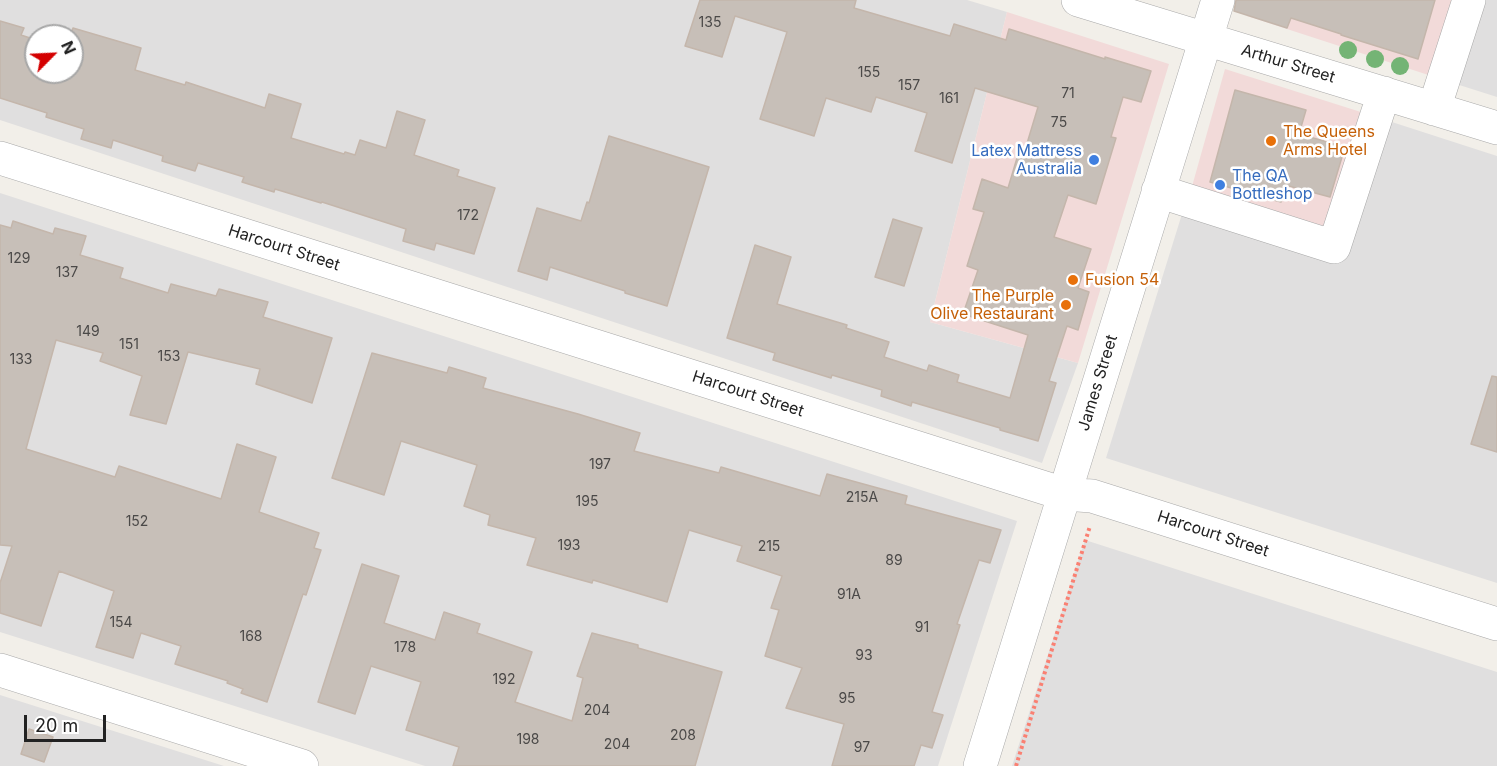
<!DOCTYPE html>
<html>
<head>
<meta charset="utf-8">
<style>
	body { margin:0 }
	#map { position:relative; width:1497px; height:766px; overflow:hidden; background:#f2efe9; font-family:Inter,sans-serif }
	canvas { display:block }
	.north { position:absolute; left:24px; top:24px; width:60px; height:60px; box-sizing:border-box; background:#fff; border:2px solid #a7a7a7; border-radius:50%; rotate:66deg; font-size:16px; font-weight:700; line-height:24px; text-align:center; color:#222 }
	.north::after { content:''; display:block; margin:auto; width:21px; height:27px; background:#d40000; clip-path:polygon(50% 0,100% 100%,50% 72%,0 100%) }
	.scale { position:absolute; left:24px; top:715px; width:82px; height:27px; box-sizing:border-box; border:3px solid #222; border-top:0; padding-left:8px; font-size:18px; line-height:21px; white-space:nowrap; color:#222; -webkit-text-stroke:4px #fff; paint-order:stroke }
</style>
</head>
<body>
<div id="map">
<canvas width="1497" height="766"></canvas>
<div class="north">N</div>
<div class="scale">20 m</div>
</div>
<script>
const c = document.querySelector('canvas').getContext('2d');
c.lineJoin = 'round';
function fillPath(path, color) {
  c.fillStyle = color;
  c.fill(path, 'evenodd');
}
function poly(rows) {
  const path = new Path2D();
  for (const r of rows) {
    path.moveTo(r[0], r[1]);
    for (let i = 2; i < r.length; i += 2) path.lineTo(r[i], r[i + 1]);
  }
  return path;
}
function strokePath(path, color, width, dash) {
  c.strokeStyle = color;
  c.lineWidth = width;
  c.lineCap = dash ? 'butt' : 'round';
  c.setLineDash(dash || []);
  c.stroke(path);
}
function write(font, color, halo, rows, align = 'center') {
  c.font = font + ' Inter,sans-serif';
  c.lineWidth = 5;
  c.setLineDash([]);
  c.textBaseline = 'middle';
  c.strokeStyle = halo;
  c.fillStyle = color;
  for (const [text, x, y, turn = 0] of rows) {
    c.save();
    c.translate(x, y);
    c.rotate((+turn || 0) * Math.PI / 180);
    c.textAlign = isNaN(turn) ? turn : align;
    if (halo) c.strokeText(text, 0, 0);
    c.fillText(text, 0, 0);
    c.restore();
  }
}
fillPath(poly([
	[0,0,967,0,1007,12,930,322,1078,363,1042,463,0,120],
	[36,36,72,36,72,72,36,72],
	[1479,0,1497,0,1497,97,1453,83],
	[1364,113,1497,156,1497,583,1106,458,1182,214],
	[0,193,1017,521,938,766,425,766,0,632],
	[1085,540,1497,672,1497,766,1012,766],
	[0,695,224,766,0,766]
]), '#e0dfdf');
fillPath(poly([
	[1252,0,1479,0,1453,83,1247,16],
	[1007,12,1169,64,1078,363,930,322],
	[1225,69,1364,113,1326,234,1191,190]
]), '#f2dad9');
const building = poly([
	[700,0,856,0,854,8,950,36,954,24,1006,40,1009,29,1105,59,1105,57,1151,71,1141,102,1123,97,1111,137,1116,138,1096,204,1068,195,1054,237,1091,249,1078,288,1089,292,1078,330,1067,326,1049,381,1056,383,1038,441,1000,430,1000,428,912,402,911,406,881,396,882,390,832,375,831,378,773,360,775,353,727,338,755,245,791,257,777,304,847,325,846,328,889,342,884,357,927,371,929,365,959,375,957,382,1010,398,1028,335,963,314,978,270,967,266,984,212,973,209,982,179,1008,188,1020,148,1025,150,1038,107,975,88,952,163,915,151,927,113,876,97,871,112,826,98,814,136,760,119,787,32,735,16,722,57,685,46,700,0],
	[1236,0,1435,0,1418,59,1341,35,1341,34,1291,18,1287,28,1234,11,1236,0],
	[0,21,24,28,21,35,36,40,36,72,72,72,72,36,71,36,73,28,141,48,135,70,185,85,186,82,265,108,269,94,301,104,291,138,344,154,345,152,355,155,360,140,386,148,397,111,425,120,414,155,459,170,457,176,495,188,474,254,436,243,434,250,403,241,406,229,322,202,321,203,275,189,274,192,242,182,244,177,198,163,195,171,162,161,163,156,113,140,111,148,81,139,84,129,46,117,47,113,0,98,0,21],
	[1235,90,1306,110,1299,134,1345,147,1330,197,1285,185,1281,202,1210,182,1235,90],
	[609,136,709,167,667,306,625,293,625,291,550,267,547,280,518,271,537,208,581,221,587,202,589,203,609,136],
	[893,219,922,228,904,286,875,277,893,219],
	[13,221,53,234,55,228,86,236,80,255,123,268,120,278,168,293,171,284,216,296,219,289,268,302,263,317,332,338,312,403,256,384,260,369,188,352,166,424,130,415,142,376,100,361,103,353,56,340,26,449,115,477,119,466,221,499,237,444,276,457,259,512,319,533,314,548,321,550,306,595,303,594,267,702,241,693,243,689,227,683,228,681,175,664,181,646,141,633,133,658,96,647,114,591,59,571,41,626,0,613,0,583,12,546,0,545,0,225,11,228,13,221],
	[372,353,447,373,449,367,486,378,483,388,578,414,640,433,634,451,719,473,721,467,820,496,827,474,907,496,905,504,1001,530,990,563,979,560,957,624,960,625,932,712,943,715,932,748,921,745,914,766,832,766,844,724,786,708,802,668,765,656,779,610,771,608,782,576,737,561,742,546,689,530,667,602,593,580,592,583,527,565,536,538,488,525,490,515,464,506,477,465,401,441,384,495,332,478,372,353],
	[1492,376,1497,377,1497,452,1471,444,1492,376],
	[362,564,399,576,384,623,435,640,444,612,480,624,477,633,532,652,515,702,572,721,583,678,577,676,592,633,638,645,638,648,722,672,695,766,453,766,459,747,406,730,421,682,371,666,355,714,318,702,362,564],
	[29,729,53,737,44,762,21,754,29,729]
]);
fillPath(building, '#c7bfb8');
strokePath(building, '#c4b6ab', 1.5);
const minor = poly([
	[1078,0,1497,128],
	[1434,109,1469,0],
	[0,158,1064,494,1092,496,1497,624],
	[1158,191,1334,247,1384,93],
	[0,670,302,766],
	[980,766,1218,0]
]);
strokePath(minor, '#a9a9a9', 34);
strokePath(poly([
	[1016,766,1090,526]
]), '#fa8072', 4, [3, 3]);
strokePath(minor, '#fff', 33);
c.fillStyle = '#74b475';
for (const [x, y] of [
	[1348,50],
	[1375,59],
	[1400,66]
]) {
  c.beginPath();
  c.arc(x, y, 9, 0, 2 * Math.PI);
  c.fill();
}
for (const [x, y, r, color] of [
	[1271,141,6,"#e8710a"],
	[1094,160,6,"#3f7fe0"],
	[1220,185,6,"#3f7fe0"],
	[1073,280,6,"#e8710a"],
	[1066,305,6,"#e8710a"]
]) {
  const dot = new Path2D();
  dot.arc(x, y, r, 0, 2 * Math.PI);
  c.fillStyle = color;
  c.fill(dot);
  strokePath(dot, '#fff', 2);
}
write('14px', '#4b4948', null, [
	["135",710,23],
	["155",869,73],
	["157",909,86],
	["71",1068,94],
	["161",949,99],
	["75",1059,123],
	["172",468,216],
	["129",19,259],
	["137",67,273],
	["149",88,332],
	["151",129,345],
	["153",169,357],
	["133",21,360],
	["197",600,465],
	["215A",862,498],
	["195",587,502],
	["152",137,522],
	["193",569,546],
	["215",769,547],
	["89",894,561],
	["91A",849,595],
	["154",121,623],
	["91",922,628],
	["168",251,637],
	["178",405,648],
	["93",864,656],
	["192",504,680],
	["95",847,699],
	["204",597,711],
	["208",683,736],
	["198",528,740],
	["204",617,745],
	["97",862,748]
]);
write('16px', '#222', '#fff', [
	["Arthur Street",1288,64,17],
	["Harcourt Street",284,248,18],
	["James Street",1098,383,-73],
	["Harcourt Street",748,394,18],
	["Harcourt Street",1213,534,18]
]);
write('16px', '#c56008', '#fff', [
	["The Queens",1283,132],
	["Arms Hotel",1283,150],
	["Fusion 54",1085,280],
	["The Purple",1054,296,"right"],
	["Olive Restaurant",1054,314,"right"]
], 'left');
write('16px', '#366cbe', '#fff', [
	["Latex Mattress",1082,151],
	["Australia",1082,169],
	["The QA",1232,176,"left"],
	["Bottleshop",1232,194,"left"]
], 'right');
</script>
</body>
</html>
